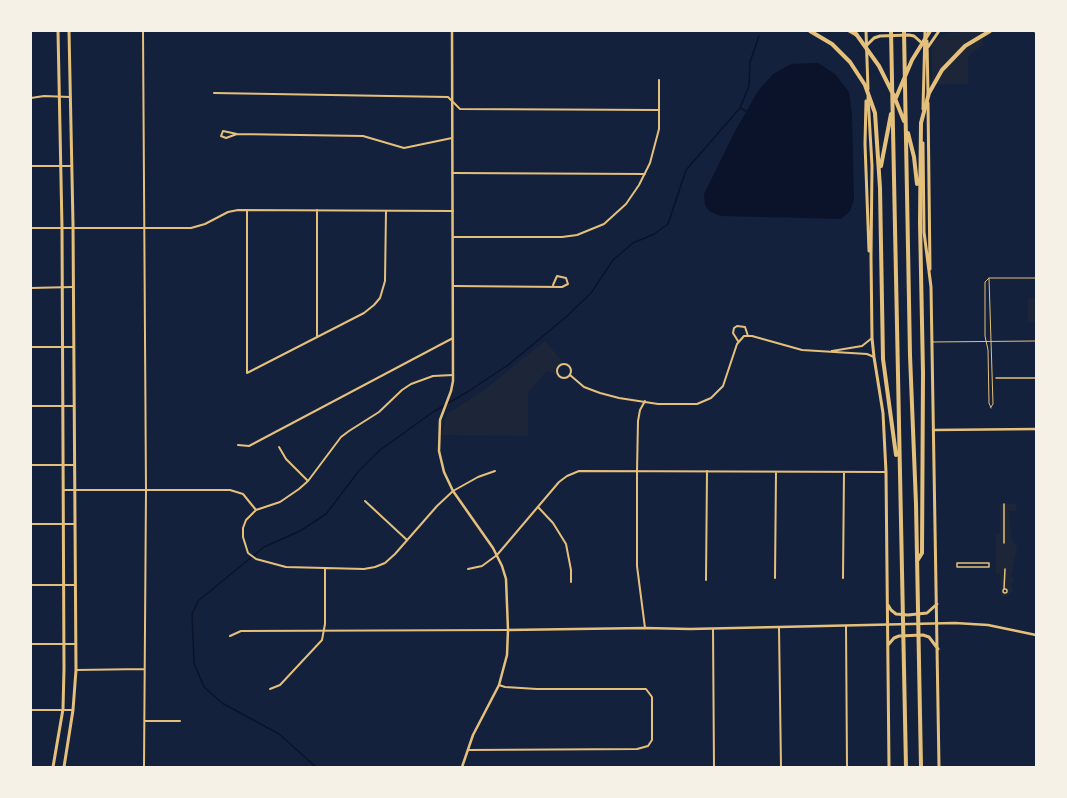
<!DOCTYPE html>
<html>
<head>
<meta charset="utf-8">
<style>
	body { margin:0 }
	#map { position:relative; width:1067px; height:798px; overflow:hidden; background:#14213d; font-family:Figtree,sans-serif }
	canvas { display:block }
	.frame { position:absolute; inset:0; border:32px solid #f6f1e7; pointer-events:none }
</style>
</head>
<body>
<div id="map">
<canvas width="1067" height="798"></canvas>
<div class="frame"></div>
</div>
<script>
const c = document.querySelector('canvas').getContext('2d');
c.lineJoin = 'round';
function fillPath(path, color) {
  c.fillStyle = color;
  c.fill(path, 'evenodd');
}
function poly(rows) {
  const path = new Path2D();
  for (const r of rows) {
    if (r.length === 3) {
      path.moveTo(r[0] + r[2], r[1]);
      path.arc(r[0], r[1], r[2], 0, 2 * Math.PI);
      continue;
    }
    path.moveTo(r[0], r[1]);
    for (let i = 2; i < r.length; i += 2) path.lineTo(r[i], r[i + 1]);
  }
  return path;
}
function strokePath(path, color, width, dash) {
  c.strokeStyle = color;
  c.lineWidth = width;
  c.lineCap = dash ? 'butt' : 'round';
  c.setLineDash(dash || []);
  c.stroke(path);
}
fillPath(poly([
	[983,31,983,45,968,56,968,84,932,84,932,46,934,42,942,35,948,33],
	[1028,298,1036,298,1036,322,1028,322],
	[545,341,563,362,556,366,555,374,547,371,528,392,528,436,441,435,447,414,483,391],
	[1000,503,1016,504,1016,511,1009,511,1012,540,1017,547,1011,577,1014,578,1011,587,1013,591,1006,597,1001,597,1000,574,996,574,996,534,1000,534]
]), '#1d2539');
fillPath(poly([
	[818,63,835,74,849,92,852,114,854,200,850,211,841,219,721,216,710,212,705,205,704,194,734,133,758,91,773,74,791,64]
]), '#0b132b');
strokePath(poly([
	[740,108,746,111],
	[316,767,279,734,222,703,204,687,194,663,192,614,198,601,264,547,300,531,326,514,358,472,380,450,433,412,469,391,508,365,566,317,591,293,613,260,633,243,654,234,668,224,686,170,740,108,749,86,750,62,759,36]
]), '#0b132b', 1.5);
strokePath(poly([
	[989,278,985,282,985,336,988,350,989,403,991,408],
	[989,278,993,404,991,407],
	[990,278,1036,278],
	[932,342,1036,341]
]), '#e5c07b', 1);
strokePath(poly([
	[996,378,1036,378],
	[1004,504,1004,543],
	[957,563,989,563,989,567,957,567,957,563],
	[1005,591,2],
	[1004,589,1005,569]
]), '#e5c07b', 1.5);
strokePath(poly([
	[143,31,146,490,144,767],
	[214,93,448,97,460,109,658,110],
	[31,98,44,96,70,97],
	[237,134,226,138,221,136,223,131,237,134,363,136,404,148,452,138],
	[31,166,72,166],
	[453,173,645,174],
	[247,210,247,373,364,313,374,305,380,298,385,281,386,211],
	[317,210,317,337],
	[31,228,191,228,205,224,228,212,238,210,453,211],
	[453,237,562,237,577,235,604,224,626,204,639,185,650,163,659,129,659,80],
	[453,286,562,287,568,284,566,278,557,276,553,285],
	[31,288,72,287],
	[738,341,733,333,734,328,737,326,745,327,748,336],
	[31,347,73,347],
	[832,351,862,346,872,338],
	[564,371,7],
	[453,375,433,376,411,384,402,390,379,412,349,431,341,437,308,481,299,489,280,502,256,510,246,520,243,528,243,537,248,553,256,559,286,567,364,569,375,567,385,563,395,554,437,506,453,491,478,477,495,471],
	[570,375,584,387,600,393,619,398,658,404,697,404,711,398,723,386,737,344,744,336,752,336,802,350,867,354,874,357],
	[645,401,640,410,638,421,637,471,637,566,645,628],
	[31,406,74,406],
	[238,445,249,446,453,338],
	[279,447,286,459,308,481],
	[31,465,74,465],
	[63,490,230,490,243,494,256,510],
	[365,501,407,540],
	[538,507,553,523,566,544,571,570,571,582],
	[31,524,75,524],
	[468,569,482,566,497,555,559,482,567,476,579,471,886,472],
	[775,578,776,472],
	[843,578,844,472],
	[706,580,707,471],
	[31,585,75,585],
	[846,626,847,767],
	[779,628,781,767],
	[713,629,714,767],
	[230,636,241,631,508,630],
	[31,644,75,644],
	[76,670,144,669],
	[270,689,280,685,322,640,325,624,325,569],
	[31,710,73,710],
	[145,721,180,721],
	[468,750,637,749,648,746,652,740,652,697,646,689,537,689,505,687,499,685]
]), '#e5c07b', 2);
strokePath(poly([
	[452,31,453,381,451,391,440,420,439,451,444,472,453,491,493,548,502,566,506,579,508,630,507,655,499,685,473,735,462,767],
	[1035,31,1036,32],
	[934,430,1036,429],
	[508,630,645,628,690,629,955,623,988,625,1036,635]
]), '#e5c07b', 2.5);
strokePath(poly([
	[849,31,856,35],
	[866,31,868,89],
	[927,41,928,95],
	[867,45,874,38,880,36,909,35,914,36,923,44],
	[928,47,939,31],
	[868,97,872,166,871,257,872,338,874,357,883,413,886,472,889,767],
	[866,101,865,144,869,251],
	[928,103,930,269],
	[923,109,925,31],
	[923,143,924,232,931,287,939,767],
	[888,605,891,610,896,614,908,615,927,613,937,604],
	[888,645,894,638,899,636,923,635,929,637,938,649],
	[53,767,63,709,64,669,62,228,58,31],
	[64,767,73,710,76,670,73,224,69,31]
]), '#e5c07b', 3);
strokePath(poly([
	[810,31,832,44,850,62,865,85,875,113,880,188,883,359,896,455],
	[854,31,879,66,894,96,904,121],
	[891,31,906,767],
	[904,31,910,355,916,504,921,767],
	[895,100,912,60,930,31],
	[908,133,914,157,917,184],
	[881,166,891,114],
	[917,561,922,553,923,373,920,222,921,123,929,93,942,70,965,46,990,31]
]), '#e5c07b', 4);
</script>
</body>
</html>
